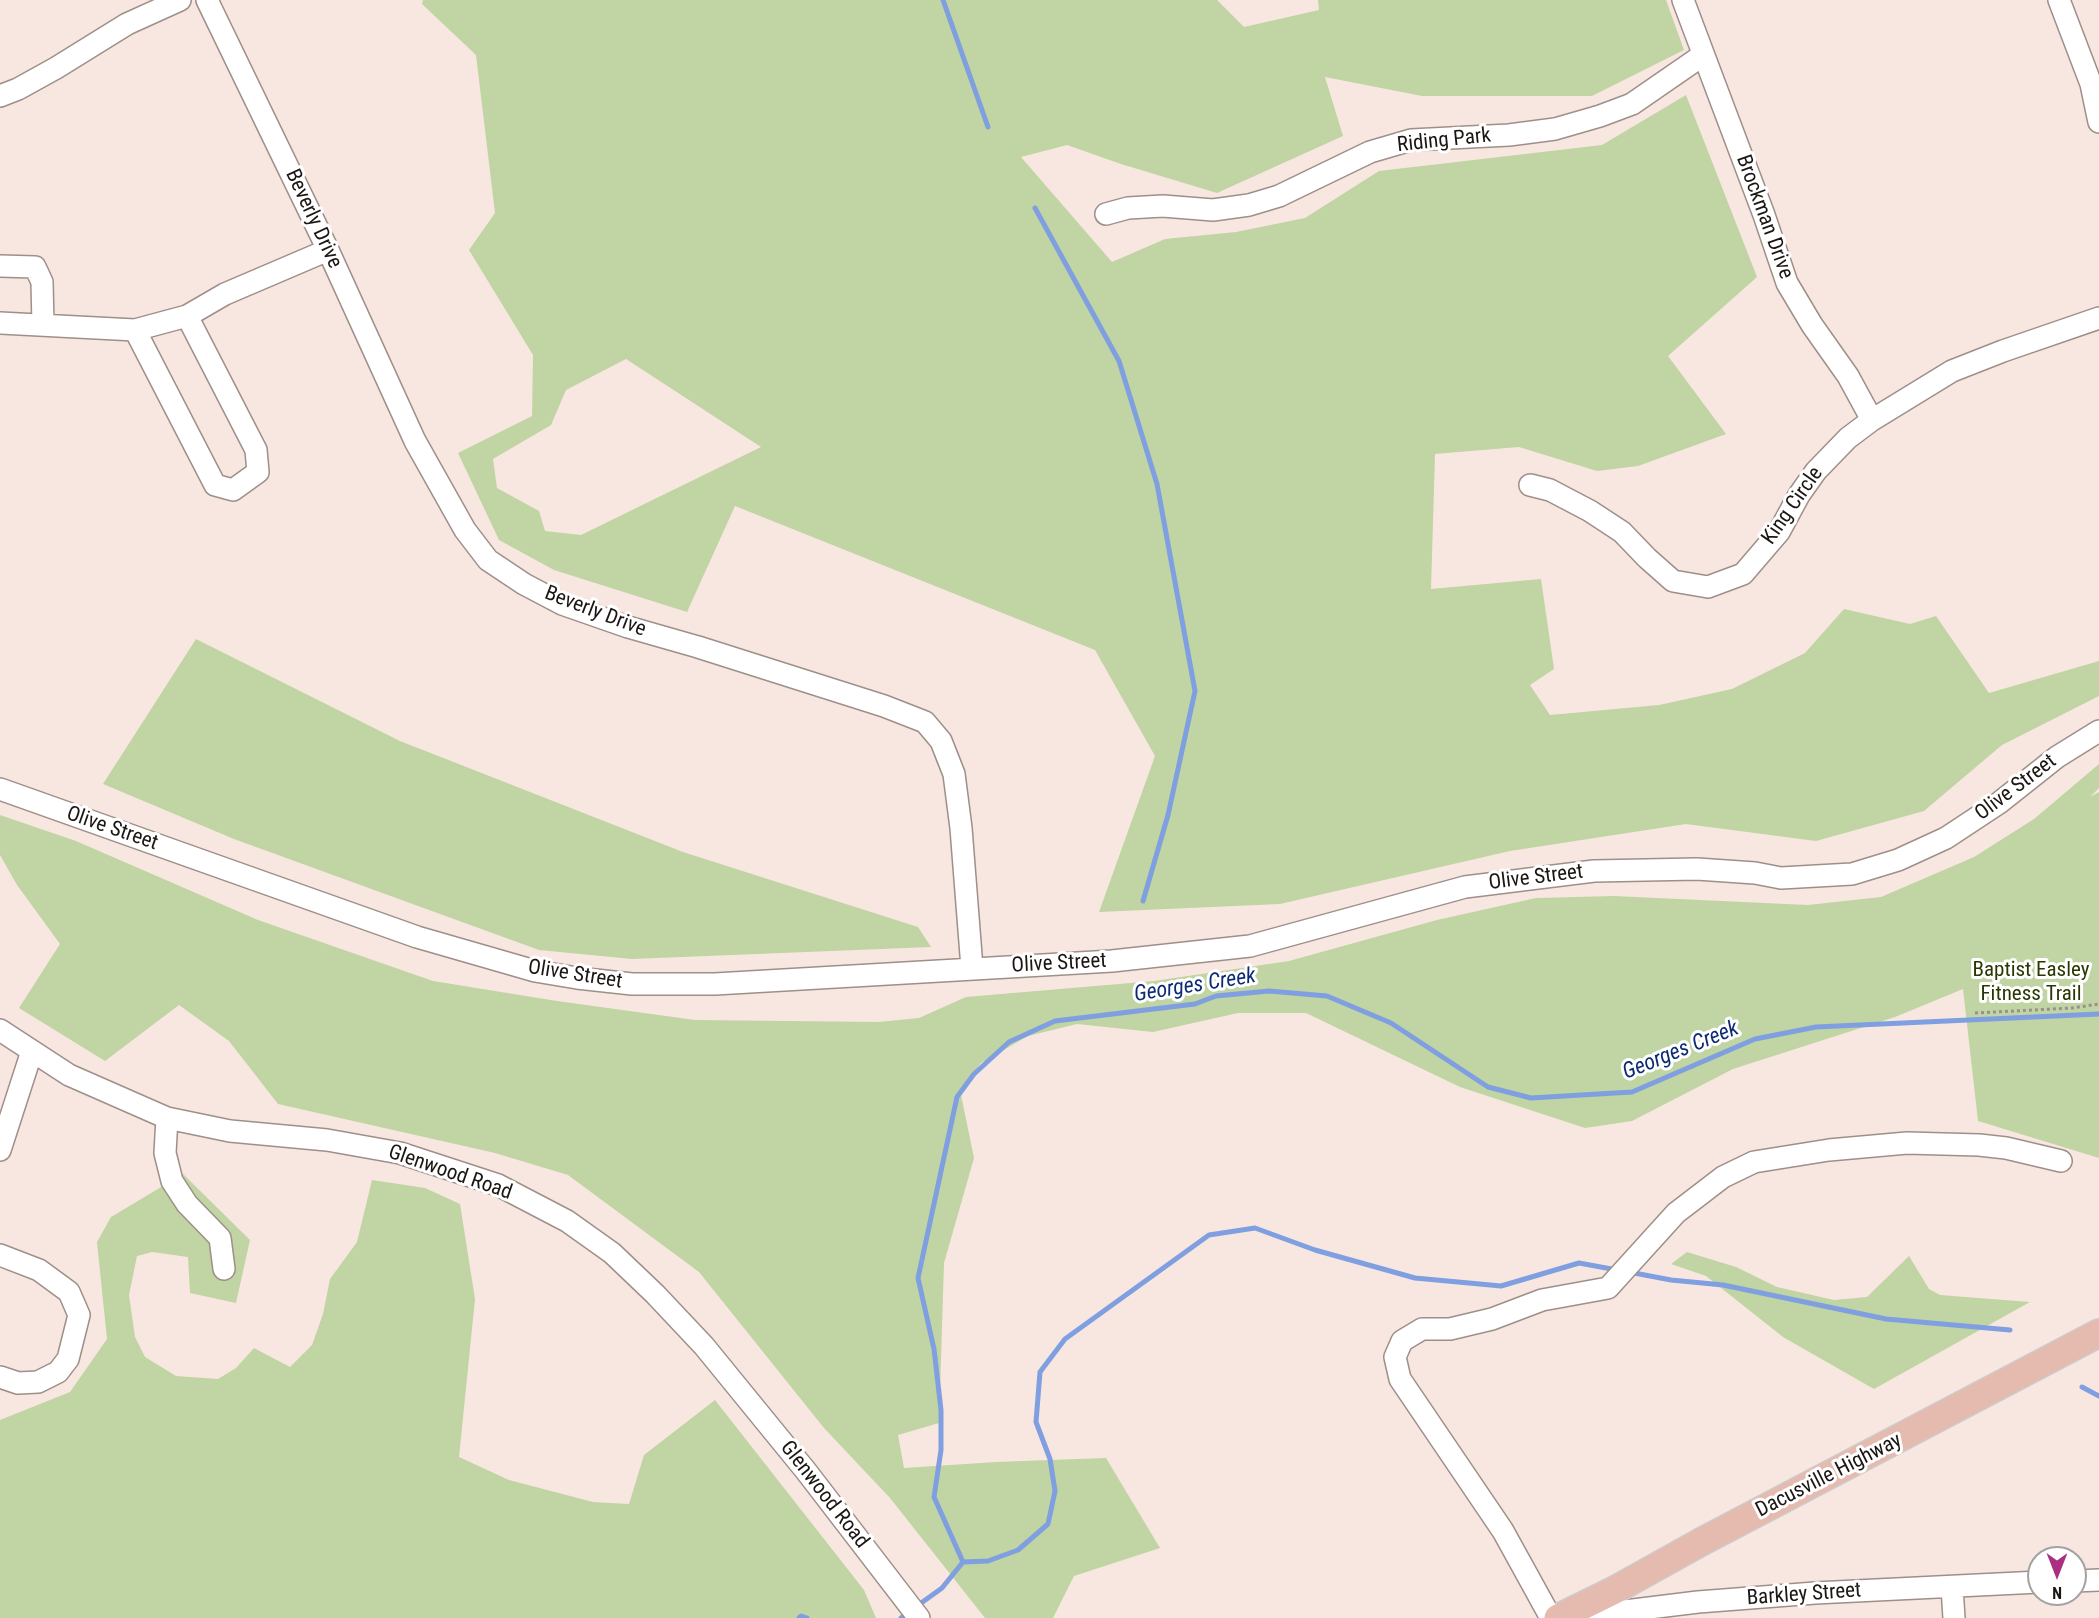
<!DOCTYPE html>
<html>
<head>
<meta charset="utf-8">
<style>
	body { margin:0 }
	#map { position:relative; width:2099px; height:1618px; overflow:hidden; background:#f8e7e0; font-family:"Roboto Condensed",sans-serif }
	canvas { display:block }
	.north { position:absolute; left:2027px; top:1546px; width:60px; height:60px; box-sizing:border-box; background:#fff; border:2px solid #a4a2a1; border-radius:50%; rotate:180deg; font-size:16px; font-weight:700; line-height:24px; text-align:center; color:#1b1613 }
	.north::after { content:''; display:block; margin:auto; width:21px; height:27px; background:#aa2f81; clip-path:polygon(50% 0,100% 100%,50% 72%,0 100%) }
</style>
</head>
<body>
<div id="map">
<canvas width="2099" height="1618"></canvas>
<div class="north">N</div>
</div>
<script>
const c = document.querySelector('canvas').getContext('2d');
c.lineJoin = 'round';
function fillPath(path, color) {
  c.fillStyle = color;
  c.fill(path, 'evenodd');
}
function poly(rows) {
  const path = new Path2D();
  for (const r of rows) {
    path.moveTo(r[0], r[1]);
    for (let i = 2; i < r.length; i += 2) path.lineTo(r[i], r[i + 1]);
  }
  return path;
}
function strokePath(path, color, width, dash) {
  c.strokeStyle = color;
  c.lineWidth = width;
  c.lineCap = dash ? 'butt' : 'round';
  c.setLineDash(dash || []);
  c.stroke(path);
}
function write(font, color, halo, rows, align = 'center') {
  c.font = font + ' "Roboto Condensed",sans-serif';
  c.lineWidth = 6;
  c.setLineDash([]);
  c.textBaseline = 'middle';
  c.strokeStyle = halo;
  c.fillStyle = color;
  for (const [text, x, y, turn = 0] of rows) {
    c.save();
    c.translate(x, y);
    c.rotate((+turn || 0) * Math.PI / 180);
    c.textAlign = isNaN(turn) ? turn : align;
    if (halo) c.strokeText(text, 0, 0);
    c.fillText(text, 0, 0);
    c.restore();
  }
}
fillPath(poly([
	[423,0,1217,0,1244,27,1319,10,1318,0,1666,0,1684,50,1592,96,1422,96,1325,77,1343,136,1217,193,1121,164,1067,145,1021,157,1112,262,1165,239,1236,232,1305,218,1379,171,1602,145,1686,95,1757,277,1668,356,1726,434,1638,466,1597,471,1519,447,1435,454,1431,589,1541,579,1554,669,1530,685,1550,715,1659,705,1732,689,1805,653,1844,609,1910,624,1936,616,1989,693,2099,661,2099,696,2002,745,1924,811,1816,841,1686,824,1510,851,1280,904,1099,912,1155,756,1095,650,735,506,687,612,554,570,499,540,458,453,532,416,533,355,469,250,495,213,476,55,422,4],
	[626,359,761,447,581,535,545,531,539,511,497,488,493,459,551,425,566,390],
	[196,639,400,741,683,852,918,927,931,947,632,959,539,950,234,839,103,784],
	[2099,764,2099,788,2090,797,2099,792,2099,1158,1978,1121,1963,989,1895,1017,1733,1069,1632,1121,1585,1128,1460,1087,1306,1013,1238,1013,1153,1032,1077,1024,1028,1036,981,1063,960,1090,974,1158,944,1263,939,1423,898,1435,904,1468,996,1462,1106,1458,1160,1548,1074,1576,1053,1618,985,1618,890,1498,824,1428,699,1272,568,1175,495,1153,278,1104,229,1041,179,1005,105,1061,19,1008,60,944,17,885,0,855,0,815,76,841,258,920,433,981,557,1001,695,1020,879,1022,919,1018,966,997,1154,981,1289,961,1437,920,1536,898,1614,896,1808,905,1881,897,1974,857,2034,819],
	[183,1174,250,1240,236,1303,190,1293,188,1257,152,1252,137,1256,129,1295,135,1337,145,1357,176,1376,218,1379,236,1368,254,1348,290,1367,312,1345,323,1314,330,1279,357,1242,372,1180,425,1188,460,1204,475,1299,459,1457,509,1480,593,1502,629,1504,644,1455,715,1400,864,1590,876,1618,0,1618,0,1420,70,1392,107,1339,97,1242,111,1217],
	[1687,1252,1736,1267,1777,1287,1834,1300,1867,1297,1909,1256,1929,1289,1940,1295,2030,1302,1874,1389,1783,1337,1706,1276,1671,1264]
]), '#c1d4a3');
strokePath(poly([
	[943,0,988,127],
	[1035,208,1119,361,1157,484,1195,691,1168,815,1143,901],
	[1629,1272,1671,1280,1723,1285,1886,1319,2010,1330],
	[2082,1387,2099,1396],
	[963,1562,934,1497,941,1450,941,1410,934,1349,918,1278,957,1097,974,1074,1009,1042,1055,1021,1195,1004,1216,996,1269,991,1327,996,1391,1023,1488,1087,1531,1098,1632,1092,1755,1039,1816,1027,2099,1014],
	[963,1562,988,1561,1018,1550,1048,1524,1055,1491,1050,1459,1036,1422,1040,1372,1065,1339,1209,1235,1255,1228,1315,1250,1415,1278,1501,1286,1579,1263,1617,1270],
	[917,1606,942,1588,963,1562],
	[799,1618,801,1616,807,1618],
	[901,1618,909,1612]
]), '#7f9fe0', 5);
const minor = poly([
	[207,0,328,250,415,441,465,530,488,560,524,584,562,604,628,627,698,647,884,706,925,722,941,741,954,774,961,828,972,968],
	[1683,0,1764,215,1787,283,1812,325,1848,376,1872,420],
	[2059,0,2091,84,2099,122],
	[0,96,18,89,56,68,127,24,180,0],
	[1106,214,1128,208,1163,206,1213,210,1249,205,1279,196,1370,152,1411,140,1509,135,1555,129,1600,116,1632,104,1703,55],
	[0,266,35,267,42,282,43,325],
	[0,323,135,330,187,316,225,294,328,250],
	[135,330,215,485,233,490,258,472,256,450,187,316],
	[1530,485,1550,490,1590,511,1622,532,1647,558,1673,581,1708,587,1743,574,1779,532,1799,495,1816,471,1848,438,1872,420,1952,371,2003,351,2099,318],
	[0,789,417,937,535,971,577,978,632,984,715,984,1112,961,1250,946,1465,887,1594,871,1697,869,1755,873,1781,878,1852,874,1898,860,1946,838,1999,803,2057,757,2099,731],
	[0,1030,69,1075,167,1118,230,1131,327,1140,400,1153,498,1185,567,1221,612,1253,655,1294,704,1346,806,1471,919,1618],
	[167,1118,165,1153,172,1181,187,1204,220,1238,224,1269],
	[0,1150,32,1051],
	[0,1255,39,1270,69,1292,79,1315,68,1359,58,1372,38,1382,18,1383,0,1377],
	[2075,1581,2099,1580],
	[1952,1587,1954,1618],
	[1576,1612,1625,1611,1698,1602,1815,1593,2039,1582],
	[1551,1618,1503,1531,1400,1379,1395,1357,1402,1341,1422,1329,1450,1329,1492,1319,1542,1300,1608,1288,1676,1213,1723,1177,1754,1162,1829,1150,1907,1143,1979,1145,2006,1148,2061,1161]
]);
const major = poly([
	[1558,1618,1613,1591,1701,1542,2099,1333]
]);
strokePath(minor, '#9e8f89', 24);
strokePath(major, '#cdcccb', 30);
strokePath(poly([
	[1975,1013,2072,1008,2099,1004]
]), '#9c908b', 3, [3, 3]);
strokePath(minor, '#fff', 21);
strokePath(major, '#e5baaf', 27);
write('21px', '#1b1613', '#fff', [
	["Riding Park",1444,141,-6],
	["Brockman Drive",1764,217,70],
	["Beverly Drive",313,219,65],
	["King Circle",1793,506,-55],
	["Beverly Drive",595,612,21],
	["Olive Street",2016,788,-37],
	["Olive Street",112,829,19],
	["Olive Street",1536,878,-7],
	["Olive Street",1059,964,-3],
	["Olive Street",575,975,9],
	["Glenwood Road",450,1173,19],
	["Dacusville Highway",1829,1476,-27],
	["Glenwood Road",824,1495,52],
	["Barkley Street",1804,1595,-4]
]);
write('21px', '#293800', '#fff', [
	["Baptist Easley",2031,971],
	["Fitness Trail",2031,995]
]);
write('italic 22px', '#0d2a75', '#fff', [
	["Georges Creek",1195,986,-9],
	["Georges Creek",1681,1051,-22]
]);
</script>
</body>
</html>
